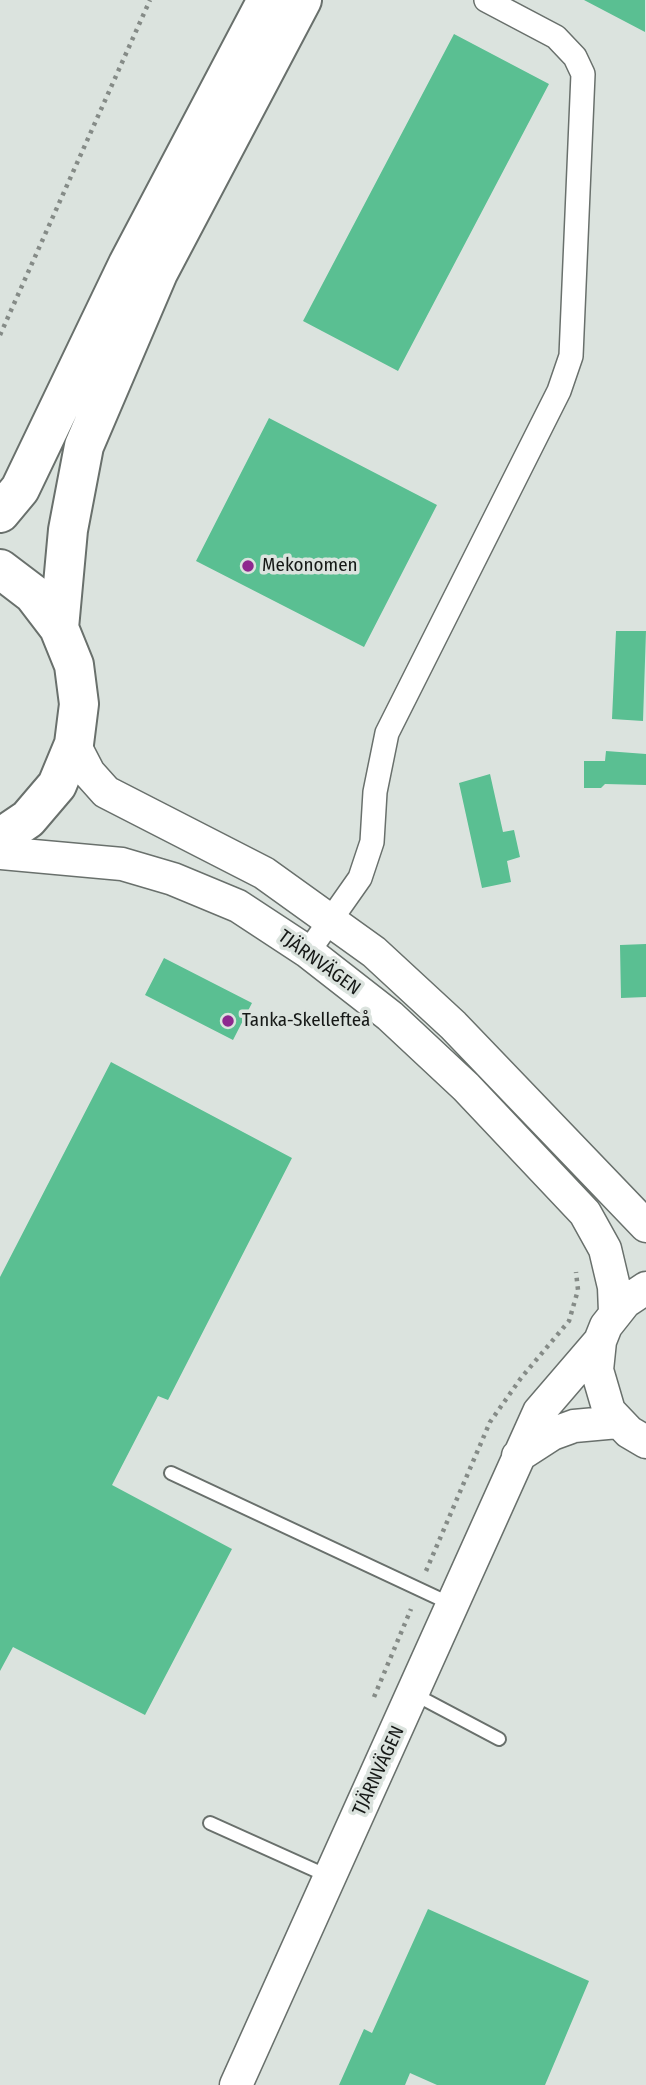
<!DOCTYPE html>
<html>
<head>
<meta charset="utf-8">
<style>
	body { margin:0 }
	canvas { display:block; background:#dbe3de }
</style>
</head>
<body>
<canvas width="646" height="2085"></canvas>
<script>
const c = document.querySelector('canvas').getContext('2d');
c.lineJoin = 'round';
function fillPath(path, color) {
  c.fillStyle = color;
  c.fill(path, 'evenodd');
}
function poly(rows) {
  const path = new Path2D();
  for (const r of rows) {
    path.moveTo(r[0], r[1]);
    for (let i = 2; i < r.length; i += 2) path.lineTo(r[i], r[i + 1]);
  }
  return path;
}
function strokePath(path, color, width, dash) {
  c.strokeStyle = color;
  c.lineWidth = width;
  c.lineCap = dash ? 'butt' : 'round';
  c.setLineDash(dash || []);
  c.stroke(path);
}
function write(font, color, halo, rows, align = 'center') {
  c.font = font + ' "Fira Sans Condensed",sans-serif';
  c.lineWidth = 7;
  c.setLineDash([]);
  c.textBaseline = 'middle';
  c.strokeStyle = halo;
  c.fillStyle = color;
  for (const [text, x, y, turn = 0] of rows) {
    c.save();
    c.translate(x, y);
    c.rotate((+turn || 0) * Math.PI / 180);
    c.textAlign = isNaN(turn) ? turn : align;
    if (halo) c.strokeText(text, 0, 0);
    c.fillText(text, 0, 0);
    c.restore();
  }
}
fillPath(poly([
	[584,0,645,0,645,32],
	[454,34,549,84,398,371,303,321],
	[269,418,437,505,364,647,196,561],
	[616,631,646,631,643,721,612,719],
	[606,751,646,754,646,785,605,784,601,788,584,788,584,761,605,761],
	[490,774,503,832,514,830,520,857,507,861,511,882,482,888,459,783],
	[646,944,646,997,621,998,620,945],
	[164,958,252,1003,233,1040,145,995],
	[111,1062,292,1158,168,1400,158,1396,112,1485,232,1549,145,1715,13,1647,0,1671,0,1277],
	[428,1909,589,1981,545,2085,437,2085,410,2073,405,2085,339,2085,364,2029,372,2033]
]), '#5abf92');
const lane = poly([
	[171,1473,453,1605],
	[414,1694,499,1739],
	[210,1823,330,1877]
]);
const street = poly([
	[308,952,360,878,372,842,375,792,387,733,559,391,571,356,583,74,575,57,556,37,486,0]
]);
const secondary = poly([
	[74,744,89,773,106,792,264,873,374,952,453,1025,646,1226],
	[0,853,122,864,173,879,238,906,308,952,390,1016,466,1087,585,1213,605,1249,614,1287,615,1312],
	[646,1288,625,1302,606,1326,600,1341,597,1370,609,1411,629,1432,646,1442],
	[518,1456,552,1434,574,1426,618,1422],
	[236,2085,539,1412,600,1341]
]);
const highway = poly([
	[0,513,20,489,128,264,267,0],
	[0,569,33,594,59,628,74,665,79,704,74,744,57,785,28,819,0,838],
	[59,628,68,530,84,446,158,273,302,0]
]);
strokePath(lane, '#69706c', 16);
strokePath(street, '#69706c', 26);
strokePath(secondary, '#69706c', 35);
strokePath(highway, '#69706c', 42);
strokePath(poly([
	[0,335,150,0],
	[426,1571,490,1422,521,1378,569,1321,578,1290,576,1272],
	[374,1697,411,1609]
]), '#858b87', 4.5, [3.5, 5]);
strokePath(lane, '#fff', 12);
strokePath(street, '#fff', 23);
strokePath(secondary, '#fff', 32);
strokePath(highway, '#fff', 38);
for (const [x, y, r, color] of [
	[248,566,7,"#8e288f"],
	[228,1021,7,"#8e288f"]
]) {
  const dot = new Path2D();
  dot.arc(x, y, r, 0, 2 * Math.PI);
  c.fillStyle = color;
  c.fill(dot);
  strokePath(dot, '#dbe3de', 2.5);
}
write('19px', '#151816', '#dbe3de', [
	["Mekonomen",262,566],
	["Tanka-Skellefteå",242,1021]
], 'left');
write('19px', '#151816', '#dbe3de', [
	["TJÄRNVÄGEN",319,963,36],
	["TJÄRNVÄGEN",379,1771,-65]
]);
</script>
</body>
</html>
